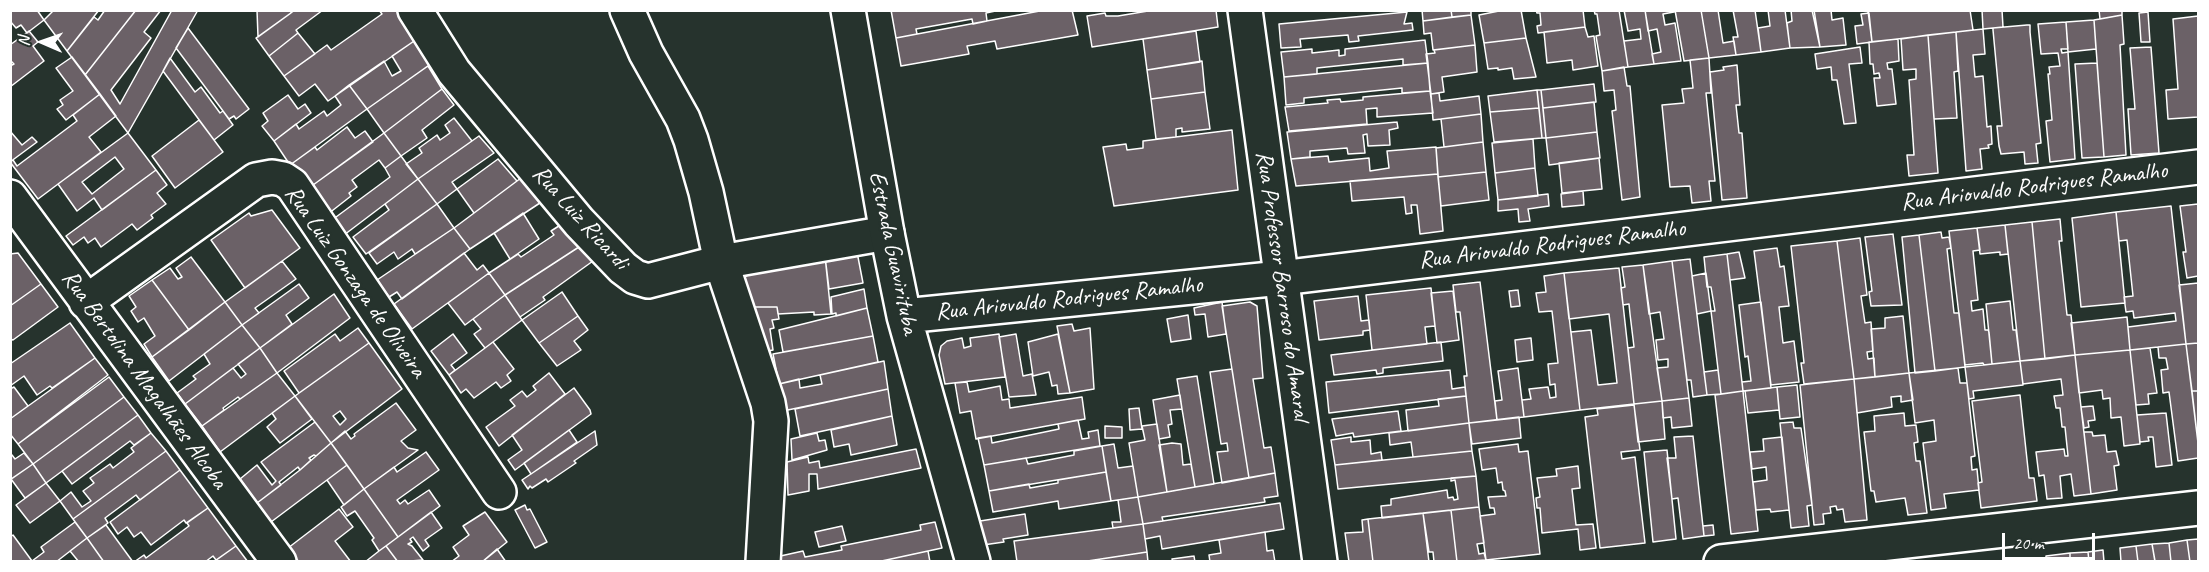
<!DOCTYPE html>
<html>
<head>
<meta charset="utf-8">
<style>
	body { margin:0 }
	#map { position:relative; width:2209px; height:572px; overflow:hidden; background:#26332d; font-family:Caveat,sans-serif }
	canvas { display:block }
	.frame { position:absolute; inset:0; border:12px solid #fff; pointer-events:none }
	.north { position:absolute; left:12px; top:12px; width:60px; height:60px; -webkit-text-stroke:4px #26332d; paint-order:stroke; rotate:272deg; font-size:16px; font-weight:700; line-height:24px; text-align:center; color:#fff }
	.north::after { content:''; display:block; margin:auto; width:21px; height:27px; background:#fff; clip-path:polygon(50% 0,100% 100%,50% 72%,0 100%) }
	.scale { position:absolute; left:2002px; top:533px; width:93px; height:27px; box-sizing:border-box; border:3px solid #fff; border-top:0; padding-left:8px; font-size:18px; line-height:21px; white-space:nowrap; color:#fff; -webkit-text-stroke:4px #26332d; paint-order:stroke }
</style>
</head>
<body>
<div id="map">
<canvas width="2209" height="572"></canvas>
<div class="frame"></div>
<div class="north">N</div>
<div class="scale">20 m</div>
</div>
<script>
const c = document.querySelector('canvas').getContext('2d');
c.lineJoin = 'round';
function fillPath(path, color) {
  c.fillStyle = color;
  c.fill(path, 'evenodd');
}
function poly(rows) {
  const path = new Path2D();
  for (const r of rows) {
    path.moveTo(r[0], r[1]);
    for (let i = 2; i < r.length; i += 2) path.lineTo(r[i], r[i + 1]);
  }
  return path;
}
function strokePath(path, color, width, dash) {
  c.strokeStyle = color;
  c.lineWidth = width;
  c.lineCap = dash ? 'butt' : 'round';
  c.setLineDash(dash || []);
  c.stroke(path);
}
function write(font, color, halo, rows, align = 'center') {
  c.font = font + ' Caveat,sans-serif';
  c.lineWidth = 4.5;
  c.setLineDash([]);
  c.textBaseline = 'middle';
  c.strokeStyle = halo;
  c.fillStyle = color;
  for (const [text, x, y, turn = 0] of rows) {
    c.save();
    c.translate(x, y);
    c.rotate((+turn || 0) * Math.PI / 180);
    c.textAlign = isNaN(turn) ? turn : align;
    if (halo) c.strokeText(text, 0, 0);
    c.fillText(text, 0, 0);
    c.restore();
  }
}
const building = poly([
	[10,10,37,10,44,20,27,33,21,25,16,28,10,21,10,10],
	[54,10,99,10,67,51,44,20,54,10],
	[105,10,136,10,85,75,67,51,94,17,98,20,105,10],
	[136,10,161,10,144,32,151,38,111,90,120,104,172,10,198,10,128,133,85,75,136,10],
	[257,10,291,10,291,13,258,37,257,10],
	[295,10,323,10,296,30,298,33,269,56,256,38,295,10],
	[379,10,396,10,417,39,328,101,315,84,299,96,284,76,327,45,331,50,382,14,379,10],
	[891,10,1000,10,986,13,987,21,973,24,972,19,916,29,917,34,896,38,891,10],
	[1045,10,1072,10,1078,35,997,49,995,41,967,46,969,54,901,66,896,38,1045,10],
	[1154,10,1216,10,1218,27,1092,47,1087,16,1105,13,1106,16,1118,16,1154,10],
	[1422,10,1451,10,1452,17,1423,21,1422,10],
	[1451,10,1471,10,1471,15,1452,17,1451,10],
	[1521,10,1526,38,1484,43,1479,15,1504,10,1521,10],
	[1536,10,1583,10,1585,27,1538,33,1537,26,1541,25,1540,13,1537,13,1536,10],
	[1594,10,1619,10,1628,67,1602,71,1596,36,1600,35,1597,14,1595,14,1594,10],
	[1624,10,1645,10,1654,64,1628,67,1624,41,1641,39,1640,29,1628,31,1624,10],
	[1645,10,1673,10,1674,12,1663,14,1665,25,1675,23,1681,61,1654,64,1652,54,1661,52,1657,29,1648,31,1645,10],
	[1675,10,1701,10,1709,58,1684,61,1675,10],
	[1701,10,1718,10,1723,43,1734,41,1736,55,1709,58,1701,10],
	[1733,10,1755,10,1761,52,1736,55,1733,37,1738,37,1733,10],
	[1768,10,1785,10,1790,48,1761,52,1758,28,1770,26,1768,10],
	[1791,10,1812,10,1820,47,1790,48,1787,23,1792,21,1791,10],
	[1814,10,1831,10,1832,20,1843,18,1846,45,1820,47,1814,10],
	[1970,10,1973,30,1872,42,1868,11,1970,10],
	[1982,10,2002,10,2003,27,1983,29,1982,10],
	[2099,10,2122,10,2122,15,2100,19,2099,10],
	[1407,12,1404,24,1412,23,1413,30,1358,36,1359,41,1349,42,1348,35,1300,39,1301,47,1281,48,1279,24,1407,12],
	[2148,12,2150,42,2141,42,2139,13,2148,12],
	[1869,13,1872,42,1857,44,1855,26,1863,25,1861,14,1869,13],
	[1471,15,1475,45,1433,50,1431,33,1424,34,1423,21,1471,15],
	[2122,15,2124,44,2120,45,2126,155,2104,157,2094,20,2122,15],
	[2198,16,2198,117,2168,119,2166,90,2178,89,2173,19,2198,16],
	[2094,20,2096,49,2068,52,2066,22,2094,20],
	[2066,22,2068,49,2061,49,2062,53,2068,52,2075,159,2050,162,2046,121,2052,120,2048,74,2050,74,2049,67,2060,66,2058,53,2041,54,2038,24,2066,22],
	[2027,25,2030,25,2030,32,2041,143,2036,144,2038,163,2025,164,2024,152,2001,154,1999,146,1997,126,2002,126,1993,30,1993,28,2027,25],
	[1585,27,1588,37,1594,36,1598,66,1573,70,1572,60,1547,63,1544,32,1585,27],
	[188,28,249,109,236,119,234,116,229,119,176,48,188,28],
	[1983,29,1985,54,1973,55,1975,77,1983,76,1987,127,1991,126,1992,144,1988,145,1989,148,1980,149,1982,169,1966,171,1956,32,1983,29],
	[29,31,38,42,33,46,44,61,10,87,10,66,14,64,10,60,10,45,29,31],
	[1196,31,1200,62,1147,70,1143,39,1196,31],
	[1956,32,1958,71,1954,72,1957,118,1934,119,1928,35,1956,32],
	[298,33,315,54,284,76,269,56,298,33],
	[1928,35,1938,173,1909,176,1907,155,1914,155,1909,80,1916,79,1916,69,1903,70,1901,39,1928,35],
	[1526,38,1536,77,1514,79,1512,68,1498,70,1498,68,1488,69,1484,43,1526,38],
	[417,39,432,63,367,109,349,85,384,61,392,76,401,71,392,56,417,39],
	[1898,39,1899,61,1887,63,1888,69,1892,69,1896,104,1877,106,1874,78,1880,78,1879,73,1874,74,1873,64,1870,64,1869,42,1898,39],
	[1425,40,1428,63,1403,65,1403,59,1317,68,1317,74,1284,77,1281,52,1312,49,1312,53,1339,50,1339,56,1345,55,1345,49,1425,40],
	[1475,45,1477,72,1442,77,1444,92,1431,94,1426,54,1435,53,1434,50,1475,45],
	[1860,47,1862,63,1849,64,1856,123,1844,124,1837,80,1832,80,1831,67,1817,69,1815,54,1860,47],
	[2151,47,2159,153,2131,155,2128,109,2135,109,2130,48,2151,47],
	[72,57,100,94,66,120,57,109,63,105,60,100,73,91,56,68,72,57],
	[170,58,195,92,201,87,220,113,223,111,233,125,214,140,163,71,170,58],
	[1709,58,1711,93,1706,93,1715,181,1709,181,1711,201,1692,203,1690,186,1670,187,1662,105,1684,103,1682,89,1693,88,1690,60,1709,58],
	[1202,61,1205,92,1151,99,1147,70,1202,61],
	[1428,63,1430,91,1402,93,1402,88,1304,98,1304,103,1286,105,1284,77,1428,63],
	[2097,63,2104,157,2082,158,2075,64,2097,63],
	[1737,65,1740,105,1736,105,1739,133,1742,133,1747,198,1722,200,1710,72,1724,70,1723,67,1737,65],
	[428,66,442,89,384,133,367,109,428,66],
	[1624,67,1627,86,1630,86,1640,197,1622,200,1612,111,1616,110,1614,90,1604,91,1602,71,1624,67],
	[1594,84,1596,102,1543,108,1541,90,1594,84],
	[349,85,367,109,290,165,274,141,296,124,299,129,324,111,327,116,341,105,335,96,349,85],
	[442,89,454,105,422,130,427,138,401,156,384,133,442,89],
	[1537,90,1541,90,1546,138,1542,138,1537,90],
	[1537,90,1539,108,1490,112,1488,96,1537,90],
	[1430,91,1433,113,1377,117,1377,108,1366,109,1367,124,1289,131,1285,107,1328,103,1327,100,1340,99,1341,102,1363,100,1363,97,1430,91],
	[1205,92,1210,129,1182,132,1182,128,1176,129,1176,137,1156,139,1151,99,1205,92],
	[1439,93,1440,101,1479,96,1481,114,1433,120,1431,94,1439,93],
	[100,94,116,116,89,137,101,152,38,199,10,162,13,160,17,166,77,121,73,115,100,94],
	[288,95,298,109,305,104,311,113,274,141,262,126,268,121,263,113,288,95],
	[1594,102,1597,132,1546,138,1543,108,1594,102],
	[1539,108,1542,138,1494,142,1490,112,1539,108],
	[1481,114,1483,142,1444,147,1441,119,1481,114],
	[454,118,472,141,418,179,406,164,422,153,419,148,437,135,440,140,450,133,445,125,454,118],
	[199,120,223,152,175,188,152,156,199,120],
	[1397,122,1398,128,1389,130,1390,145,1368,146,1367,134,1363,135,1365,153,1348,154,1347,148,1310,151,1310,157,1291,159,1287,132,1397,122],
	[347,127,355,138,365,131,373,142,306,190,290,165,315,147,317,150,347,127],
	[1232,130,1238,190,1114,206,1103,147,1126,144,1127,150,1143,148,1143,141,1232,130],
	[10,131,22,145,32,137,37,142,10,162,10,131],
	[1597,132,1600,158,1549,165,1546,138,1597,132],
	[128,133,156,170,102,210,94,198,77,211,58,184,128,133],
	[115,157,124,169,92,194,82,182,115,157],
	[384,133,401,156,385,168,379,160,352,180,357,187,349,193,351,196,328,214,309,188,384,133],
	[479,136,494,153,452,182,457,189,437,204,418,179,479,136],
	[1533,139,1535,168,1495,173,1492,143,1533,139],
	[1483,142,1486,172,1438,177,1436,148,1483,142],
	[1436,147,1438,174,1296,186,1291,159,1328,156,1329,162,1369,158,1370,171,1389,168,1387,151,1436,147],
	[401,156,418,179,344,235,332,220,390,177,385,168,401,156],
	[1599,158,1602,189,1562,193,1559,163,1599,158],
	[498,159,517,181,474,213,457,189,498,159],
	[1535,168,1538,196,1498,200,1495,173,1535,168],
	[156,170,167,185,157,193,166,204,151,215,153,218,137,230,132,224,101,247,95,238,88,243,84,237,73,245,66,236,156,170],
	[1486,172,1489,200,1441,206,1438,177,1486,172],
	[1438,174,1443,231,1420,234,1417,205,1411,205,1412,213,1406,214,1404,197,1352,201,1350,181,1438,174],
	[525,175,546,199,470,249,454,228,525,175],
	[418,179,437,204,366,254,353,237,389,210,385,204,418,179],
	[1583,191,1584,205,1562,207,1561,194,1583,191],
	[1548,194,1549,206,1528,209,1530,221,1519,222,1518,209,1498,211,1498,200,1548,194],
	[437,204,454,228,415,254,412,249,398,259,394,252,377,264,369,253,437,204],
	[2198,204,2198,276,2187,278,2183,252,2186,252,2180,206,2198,204],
	[2171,206,2186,344,2130,350,2128,327,2176,321,2175,313,2134,318,2133,311,2126,312,2124,297,2133,296,2127,240,2119,241,2116,212,2171,206],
	[272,210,300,248,245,288,211,240,249,213,251,216,272,210],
	[2116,212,2125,303,2081,307,2072,218,2116,212],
	[523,213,539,239,510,259,494,233,523,213],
	[2060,219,2062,241,2059,241,2067,315,2071,315,2075,355,2045,359,2032,222,2060,219],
	[565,222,582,245,505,295,489,273,518,254,521,257,554,235,551,231,565,222],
	[2032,222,2045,359,2020,361,2005,225,2032,222],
	[2005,225,2008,254,2000,255,2000,252,1980,254,1977,228,2005,225],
	[454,228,470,249,402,299,397,292,389,297,377,280,454,228],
	[1977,228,1980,250,1973,251,1978,300,1971,301,1972,311,1983,309,1985,330,1988,330,1989,332,1992,364,1984,365,1983,363,1965,365,1949,231,1977,228],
	[1941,232,1942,238,1949,237,1951,248,1947,249,1954,313,1959,313,1965,367,1935,371,1919,235,1941,232],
	[1893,234,1902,305,1871,306,1869,292,1872,291,1865,237,1893,234],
	[1919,235,1935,371,1915,373,1902,237,1919,235],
	[1860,238,1867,295,1861,296,1865,323,1871,322,1873,351,1867,352,1868,359,1874,358,1875,377,1854,379,1837,241,1860,238],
	[1837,241,1854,379,1804,384,1801,363,1804,363,1791,246,1837,241],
	[582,245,593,261,543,297,545,300,520,317,505,295,582,245],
	[1777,248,1780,267,1784,266,1789,306,1779,307,1783,343,1794,341,1799,382,1771,385,1754,251,1777,248],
	[857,252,863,283,829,289,825,256,857,252],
	[1739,252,1745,278,1730,280,1727,254,1739,252],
	[18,253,41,284,10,306,10,254,18,253],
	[464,253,477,270,483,265,489,273,412,329,394,304,464,253],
	[1727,254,1743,391,1721,394,1711,311,1715,311,1711,287,1707,287,1704,257,1727,254],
	[825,256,831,314,814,315,814,312,778,314,777,307,749,307,744,290,744,278,755,269,825,256],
	[191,257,225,302,189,330,152,280,170,268,178,279,182,277,176,268,191,257],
	[1690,259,1707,395,1693,397,1691,380,1687,380,1672,261,1690,259],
	[282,261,296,279,255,308,259,313,242,325,225,302,282,261],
	[1672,261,1689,398,1662,401,1657,368,1668,367,1668,359,1658,360,1656,340,1664,339,1660,312,1649,314,1643,265,1672,261],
	[1643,265,1662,401,1634,404,1628,348,1634,347,1630,314,1629,304,1623,305,1621,288,1625,287,1622,267,1643,265],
	[1619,268,1634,404,1580,410,1571,332,1591,330,1598,385,1617,383,1609,314,1569,319,1564,273,1619,268],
	[489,273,505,295,465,325,448,303,489,273],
	[1564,273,1580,410,1524,417,1522,400,1531,399,1529,389,1548,387,1550,398,1556,397,1555,384,1550,385,1548,364,1558,363,1552,311,1539,312,1536,293,1546,292,1544,276,1564,273],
	[1706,273,1711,311,1697,314,1692,276,1706,273],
	[152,280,189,330,152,357,144,344,155,336,144,318,138,322,131,311,136,307,129,296,152,280],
	[1480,282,1497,420,1469,423,1464,376,1467,376,1460,312,1456,312,1453,285,1480,282],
	[2198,283,2198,343,2186,344,2179,285,2198,283],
	[41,284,58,307,13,340,10,339,10,306,41,284],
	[299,284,309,298,286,315,292,324,260,348,242,325,299,284],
	[1431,288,1435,326,1425,327,1427,344,1372,350,1366,295,1431,288],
	[864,289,867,308,836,316,836,313,832,314,831,297,864,289],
	[1518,290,1520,306,1511,307,1509,291,1518,290],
	[1453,291,1459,340,1437,343,1431,293,1453,291],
	[562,292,578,316,539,343,522,320,562,292],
	[334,294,350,318,277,373,260,348,334,294],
	[505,295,522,320,485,348,474,334,481,329,473,319,505,295],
	[1358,296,1361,321,1369,320,1370,330,1363,331,1363,335,1319,340,1314,301,1358,296],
	[2010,301,2013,330,2016,330,2020,361,1992,364,1986,304,2010,301],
	[225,302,242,325,169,381,152,357,225,302],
	[1222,302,1226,334,1208,337,1205,314,1195,315,1194,308,1222,302],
	[1250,302,1257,306,1263,378,1253,379,1264,448,1271,447,1275,473,1249,478,1222,306,1250,302],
	[1761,302,1771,388,1743,391,1742,382,1751,381,1748,356,1745,357,1739,305,1761,302],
	[749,307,777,307,779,319,772,320,774,328,770,329,773,350,763,352,749,307],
	[867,308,873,336,783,352,779,330,867,308],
	[1188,315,1191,339,1171,342,1167,319,1188,315],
	[578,316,588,330,574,341,581,350,557,366,539,343,578,316],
	[1903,316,1909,373,1875,377,1871,329,1885,328,1885,318,1903,316],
	[2127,317,2130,350,2075,355,2071,323,2127,317],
	[70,323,95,358,52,388,50,386,37,395,24,376,10,386,10,364,70,323],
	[1072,324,1074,331,1090,328,1094,389,1070,393,1057,326,1072,324],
	[242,325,260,348,185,404,177,393,196,379,193,376,210,364,204,354,242,325],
	[358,328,369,343,299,393,284,371,335,334,340,341,358,328],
	[453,334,467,353,451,365,455,370,449,375,431,351,453,334],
	[999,334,1005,377,945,384,939,355,941,346,947,341,962,338,964,348,971,346,970,338,999,334],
	[1016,334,1023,376,1032,374,1036,395,1009,397,999,337,1016,334],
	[1058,334,1070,393,1058,394,1057,385,1052,386,1049,372,1033,376,1028,342,1058,334],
	[873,336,878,362,779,384,773,354,873,336],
	[1531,338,1533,360,1517,362,1515,340,1531,338],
	[493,342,514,369,507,375,511,381,501,388,496,382,474,398,466,389,461,393,449,375,493,342],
	[1441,342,1443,361,1383,368,1383,373,1377,374,1376,370,1334,375,1331,355,1441,342],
	[369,343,402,389,331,443,295,396,369,343],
	[340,411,346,419,340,425,333,416,340,411],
	[2198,343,2198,391,2192,391,2186,344,2198,343],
	[2186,344,2198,443,2198,458,2178,461,2169,392,2163,393,2161,370,2168,369,2166,358,2159,358,2158,347,2186,344],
	[260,348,277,373,240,399,238,397,223,408,224,410,202,426,185,404,233,368,241,378,246,374,238,364,260,348],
	[2150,348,2157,393,2148,394,2149,404,2136,405,2130,350,2150,348],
	[2130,350,2140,444,2124,446,2121,417,2111,418,2110,398,2103,399,2102,390,2079,393,2075,355,2130,350],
	[2075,355,2091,494,2074,496,2071,474,2060,476,2062,498,2047,499,2044,475,2039,476,2036,452,2064,449,2065,456,2068,456,2065,427,2062,427,2060,408,2056,408,2054,396,2063,395,2061,379,2023,384,2020,361,2075,355],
	[95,358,108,375,18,444,10,434,10,419,95,358],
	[884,361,888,389,783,411,779,384,799,379,800,388,822,384,820,375,884,361],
	[2020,361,2023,385,1973,391,1974,398,1969,399,1965,367,2020,361],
	[1518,368,1524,417,1497,420,1495,401,1502,400,1498,371,1518,368],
	[1958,368,1960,383,1967,383,1975,456,1971,457,1972,470,1977,469,1979,490,1944,494,1946,508,1931,510,1923,443,1936,441,1934,420,1915,423,1909,373,1958,368],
	[1232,369,1249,478,1222,483,1217,452,1228,451,1227,443,1221,444,1210,372,1232,369],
	[1450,370,1452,389,1465,387,1466,396,1329,413,1326,382,1450,370],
	[1718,370,1721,394,1707,395,1704,372,1718,370],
	[277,373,295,396,220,452,202,426,277,373],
	[549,373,565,394,499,446,486,427,515,406,510,400,522,391,527,397,536,390,533,386,549,373],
	[1909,373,1913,400,1901,402,1901,396,1891,397,1892,407,1857,413,1854,379,1909,373],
	[1197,376,1214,484,1195,487,1177,379,1197,376],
	[109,377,124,397,33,464,18,444,109,377],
	[1854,379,1867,520,1845,522,1843,509,1837,510,1836,506,1830,507,1831,513,1823,514,1824,524,1814,525,1800,385,1854,379],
	[967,382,969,392,1000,386,1002,400,1009,399,1010,408,1082,397,1085,419,976,439,971,411,960,413,955,383,967,382],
	[1797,385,1800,417,1780,419,1777,387,1797,385],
	[14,387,28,406,10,419,10,389,14,387],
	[1777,387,1779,410,1748,413,1745,391,1777,387],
	[574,388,590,410,591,414,515,470,508,460,522,450,512,435,574,388],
	[888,389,892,416,800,436,795,409,888,389],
	[1743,391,1758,531,1731,534,1715,395,1743,391],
	[2192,391,2198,391,2198,443,2192,391],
	[1180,395,1182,409,1170,410,1172,424,1168,425,1170,437,1159,439,1153,400,1180,395],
	[2020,395,2029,478,2034,478,2037,501,1981,508,1978,483,1982,482,1972,401,2020,395],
	[295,396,312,419,280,443,267,427,276,419,272,413,295,396],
	[1466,396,1469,423,1408,431,1406,410,1439,406,1438,399,1466,396],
	[124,397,138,415,46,483,33,464,124,397],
	[1689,398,1692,426,1672,428,1671,417,1663,418,1662,401,1689,398],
	[1662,401,1665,439,1638,442,1634,404,1662,401],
	[396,403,416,430,401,441,408,448,418,450,364,489,331,443,345,431,351,439,355,436,354,434,396,403],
	[1634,405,1640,450,1621,452,1622,459,1635,457,1645,543,1600,548,1585,417,1598,415,1597,409,1634,405],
	[2093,406,2095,420,2088,421,2089,427,2084,428,2081,407,2093,406],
	[1139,408,1142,429,1130,430,1129,409,1139,408],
	[1398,411,1401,431,1354,437,1353,433,1336,436,1332,419,1398,411],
	[1904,413,1905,426,1916,425,1918,442,1914,443,1916,461,1920,461,1927,513,1908,515,1905,498,1876,502,1874,491,1871,491,1864,432,1875,431,1874,416,1904,413],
	[2166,413,2172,465,2156,467,2153,437,2148,437,2149,441,2140,442,2137,415,2166,413],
	[138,415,151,433,134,445,130,441,72,484,62,471,138,415],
	[892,416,897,445,851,455,849,444,834,447,831,430,892,416],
	[1519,417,1521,438,1472,444,1469,423,1519,417],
	[1078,420,1082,439,1089,438,1088,432,1098,430,1100,446,984,465,978,438,991,436,992,443,1059,429,1058,424,1078,420],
	[315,422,331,443,316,456,314,455,309,458,311,460,300,470,298,467,279,482,281,485,257,503,240,479,257,465,272,485,276,481,261,462,315,422],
	[1793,422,1794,428,1801,428,1812,505,1807,506,1809,526,1791,528,1780,423,1793,422],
	[1469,423,1472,451,1413,457,1411,442,1390,445,1389,433,1469,423],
	[1157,424,1167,492,1138,497,1129,443,1145,440,1142,426,1157,424],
	[1105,426,1122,427,1122,438,1105,438,1105,426],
	[569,430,577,442,531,474,524,463,569,430],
	[595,431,597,445,574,461,576,463,548,482,546,479,532,488,530,486,528,489,522,480,595,431],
	[2084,432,2092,432,2093,436,2105,435,2107,452,2116,451,2119,465,2114,466,2117,490,2091,494,2084,432],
	[151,433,166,451,73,519,60,501,71,492,82,507,91,501,83,491,94,483,90,478,110,464,113,468,134,452,131,448,151,433],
	[817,433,819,441,825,440,827,450,792,460,791,439,817,433],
	[1693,436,1704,536,1683,539,1678,498,1672,499,1667,458,1676,458,1674,437,1693,436],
	[1351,437,1351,442,1370,440,1371,454,1381,452,1382,460,1335,465,1331,440,1351,437],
	[1782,437,1789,510,1771,512,1770,509,1756,510,1753,482,1767,480,1766,467,1752,469,1750,452,1764,451,1763,439,1782,437],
	[331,443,347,465,271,522,257,503,300,470,331,443],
	[1172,443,1181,444,1183,465,1191,464,1195,487,1167,492,1159,445,1172,443],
	[1114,444,1118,468,1133,466,1138,497,1111,501,1102,446,1114,444],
	[1518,444,1519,452,1528,451,1540,554,1486,560,1480,516,1495,514,1494,508,1490,508,1488,497,1506,496,1505,491,1503,490,1502,482,1498,483,1496,468,1482,470,1479,449,1518,444],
	[1102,446,1106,472,989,491,984,465,1026,458,1028,464,1074,455,1074,451,1102,446],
	[916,449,921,468,818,489,817,474,809,474,809,491,788,495,787,462,808,457,809,463,819,461,820,468,916,449],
	[1667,450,1676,539,1653,542,1644,452,1667,450],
	[166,451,180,470,140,500,136,495,105,518,108,523,87,538,73,519,166,451],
	[1472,451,1476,476,1338,489,1335,465,1472,451],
	[426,452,439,470,397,500,400,504,405,500,408,504,429,490,440,506,398,537,364,489,394,467,397,472,426,452],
	[24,453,33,464,10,480,10,456,12,455,15,459,24,453],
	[33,464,46,483,25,498,11,479,33,464],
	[347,465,364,489,344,505,327,480,347,465],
	[1578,466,1580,488,1572,489,1576,525,1593,524,1596,548,1580,550,1578,529,1542,533,1540,508,1537,508,1536,498,1540,497,1537,478,1557,476,1556,469,1578,466],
	[180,470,208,508,186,523,184,520,151,545,141,532,134,537,127,527,118,534,110,522,180,470],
	[1106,472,1111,501,1059,509,1058,501,993,512,989,491,1029,484,1030,488,1058,483,1058,480,1106,472],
	[1275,473,1278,496,1264,498,1265,502,1162,517,1163,521,1143,524,1138,497,1275,473],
	[1476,476,1479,507,1382,518,1381,506,1391,505,1391,499,1447,490,1448,498,1453,497,1454,500,1458,499,1455,480,1451,481,1451,478,1476,476],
	[46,483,60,501,30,523,16,505,46,483],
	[364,489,398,537,379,551,372,540,374,538,355,511,347,516,341,507,364,489],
	[1138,497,1143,524,1113,528,1112,522,1121,522,1118,500,1138,497],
	[1280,503,1284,529,1162,549,1160,536,1145,539,1143,524,1280,503],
	[525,505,527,510,530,509,547,542,535,548,515,510,525,505],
	[1479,507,1484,543,1477,544,1479,554,1484,553,1486,560,1457,562,1451,510,1479,507],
	[208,508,236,546,216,560,213,556,205,562,134,562,144,555,146,558,189,526,187,523,208,508],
	[339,509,353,527,335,541,351,562,299,562,288,548,339,509],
	[1451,510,1457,562,1434,562,1433,552,1429,552,1423,513,1451,510],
	[431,512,442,528,425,540,429,546,423,551,413,537,410,539,412,542,408,544,412,546,423,560,398,562,386,546,431,512],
	[485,512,507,542,482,562,451,562,459,556,453,547,469,535,463,526,485,512],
	[1423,513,1429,562,1373,562,1368,519,1423,513],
	[1025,514,1028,535,1003,539,1004,542,983,545,980,521,1025,514],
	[1368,519,1373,562,1349,562,1345,533,1363,532,1362,520,1368,519],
	[75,522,87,538,56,562,10,562,10,537,13,535,32,561,44,552,41,547,75,522],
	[935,522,942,548,877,562,776,562,776,557,803,551,805,557,842,550,841,546,921,530,920,525,935,522],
	[1143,524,1147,552,1081,562,1017,562,1014,541,1143,524],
	[106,525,133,562,104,562,87,538,106,525],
	[1713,525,1714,535,1704,536,1703,526,1713,525],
	[842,526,846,541,819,547,815,532,842,526],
	[1265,532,1267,551,1273,550,1275,562,1210,562,1209,555,1221,553,1219,540,1265,532],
	[87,538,104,562,79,562,70,551,87,538],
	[2198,539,2198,562,2190,562,2187,540,2198,539],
	[2187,540,2190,562,2171,562,2169,543,2187,540],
	[2169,543,2171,562,2155,562,2152,544,2169,543],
	[2152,544,2155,561,2138,562,2136,546,2152,544],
	[236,546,248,562,215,562,215,561,236,546],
	[386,546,398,562,365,562,379,551,386,546],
	[2136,546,2138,562,2121,562,2120,548,2136,546],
	[497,549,506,562,482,562,497,549],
	[2103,550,2104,562,2089,562,2088,552,2103,550],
	[928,551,930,562,877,562,928,551],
	[1147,552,1148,562,1081,562,1147,552],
	[2088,552,2089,562,2070,562,2070,553,2088,552],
	[2070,553,2070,562,2046,562,2046,556,2070,553],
	[1194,556,1195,562,1173,562,1172,559,1194,556]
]);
fillPath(building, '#6b6167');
strokePath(building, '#fff', 1.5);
const street = poly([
	[415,10,454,72,579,222,623,268,635,277,648,281,721,262,887,233],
	[627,10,646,53,683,119,691,140,706,192,721,262,768,403,771,421,763,562],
	[1245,10,1320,562],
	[10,197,279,562],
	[86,302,256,180,272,177,283,179,292,185,499,492],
	[1721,562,2198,508]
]);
const secondary = poly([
	[848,10,887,233,904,316,973,562],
	[904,316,1281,278,2198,167]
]);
strokePath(street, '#fff', 38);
strokePath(secondary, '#fff', 38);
strokePath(street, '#26332d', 33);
strokePath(secondary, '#26332d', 33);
write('24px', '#fff', '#26332d', [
	["Rua Ariovaldo Rodrigues Ramalho",2034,187,-7],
	["Rua Luiz Ricardi",580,218,48],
	["Rua Ariovaldo Rodrigues Ramalho",1552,245,-7],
	["Estrada Guavirituba",893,253,78],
	["Rua Luiz Gonzaga de Oliveira",355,282,55],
	["Rua Professor Barroso do Amaral",1282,286,82],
	["Rua Ariovaldo Rodrigues Ramalho",1069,299,-6],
	["Rua Bertolina Magalhães Alcoba",144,380,54]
]);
</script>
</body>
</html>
